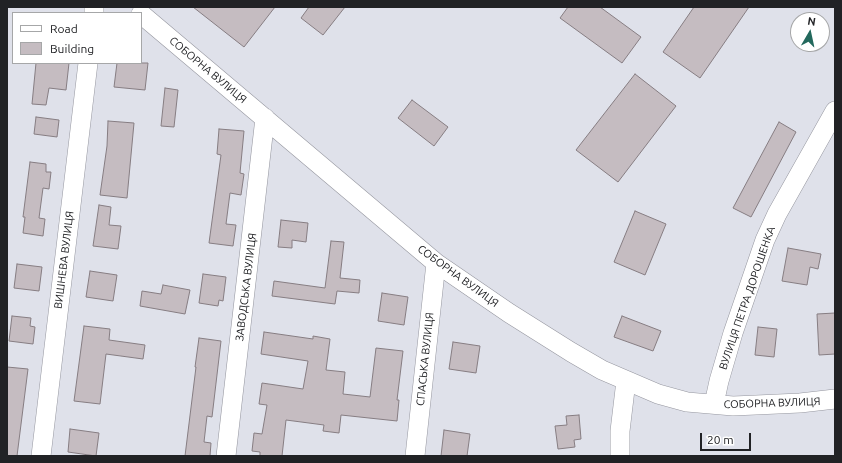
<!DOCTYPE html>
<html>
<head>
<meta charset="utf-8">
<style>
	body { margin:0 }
	#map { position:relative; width:842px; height:463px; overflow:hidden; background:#dfe1ea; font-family:Ubuntu,sans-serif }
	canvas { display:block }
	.frame { position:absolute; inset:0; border:8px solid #212225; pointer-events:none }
	.legend { position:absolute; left:12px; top:12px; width:130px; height:52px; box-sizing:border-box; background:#fff; border:1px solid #a6a7a8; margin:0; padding:5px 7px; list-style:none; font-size:12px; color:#212225 }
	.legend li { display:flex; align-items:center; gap:8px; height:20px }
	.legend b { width:20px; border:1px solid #a6a7a8 }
	.north { position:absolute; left:790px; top:12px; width:40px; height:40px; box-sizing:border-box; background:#fff; border:1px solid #a6a7a8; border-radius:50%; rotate:9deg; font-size:11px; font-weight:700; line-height:16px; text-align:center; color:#212225 }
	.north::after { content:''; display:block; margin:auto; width:14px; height:18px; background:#23695d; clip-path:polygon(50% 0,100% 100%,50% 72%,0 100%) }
	.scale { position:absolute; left:700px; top:433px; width:51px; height:18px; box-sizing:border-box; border:2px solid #212225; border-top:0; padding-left:5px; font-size:12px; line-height:14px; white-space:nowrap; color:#212225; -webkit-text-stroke:3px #fff; paint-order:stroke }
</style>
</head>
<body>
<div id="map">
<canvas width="842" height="463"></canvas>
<div class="frame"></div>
<ul class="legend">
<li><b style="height:5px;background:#fff"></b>Road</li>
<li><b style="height:11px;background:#c5bcc1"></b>Building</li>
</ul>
<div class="north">N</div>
<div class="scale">20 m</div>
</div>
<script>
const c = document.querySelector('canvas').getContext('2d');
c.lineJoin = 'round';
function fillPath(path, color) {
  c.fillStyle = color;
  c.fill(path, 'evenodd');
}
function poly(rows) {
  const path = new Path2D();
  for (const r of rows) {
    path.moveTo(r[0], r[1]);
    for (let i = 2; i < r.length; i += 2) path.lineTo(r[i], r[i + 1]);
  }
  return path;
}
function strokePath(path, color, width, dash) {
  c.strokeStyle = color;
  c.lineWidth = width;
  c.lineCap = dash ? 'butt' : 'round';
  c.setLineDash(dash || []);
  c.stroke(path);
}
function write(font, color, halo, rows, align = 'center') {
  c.font = font + ' Ubuntu,sans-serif';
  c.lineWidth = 3.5;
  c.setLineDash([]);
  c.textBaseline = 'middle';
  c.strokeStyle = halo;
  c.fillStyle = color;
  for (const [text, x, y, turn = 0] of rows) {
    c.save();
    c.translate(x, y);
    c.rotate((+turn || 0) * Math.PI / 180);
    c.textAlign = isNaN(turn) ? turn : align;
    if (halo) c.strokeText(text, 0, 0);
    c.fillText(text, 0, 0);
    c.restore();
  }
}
const building = poly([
	[193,7,275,7,244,47,193,7],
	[309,7,345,7,323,35,301,18,309,7],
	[568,7,600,7,641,37,622,63,560,18,568,7],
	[694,7,749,7,700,78,663,52,694,7],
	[36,63,69,63,66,90,49,88,46,105,32,104,36,63],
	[117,63,148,63,145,90,114,87,117,63],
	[635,74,676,106,618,182,576,150,635,74],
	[165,88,178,90,174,127,161,126,165,88],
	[412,100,448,127,434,146,398,118,412,100],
	[36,117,59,120,57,137,34,134,36,117],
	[108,121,134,123,127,198,100,195,107,146,108,121],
	[779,122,796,132,751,217,733,208,779,122],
	[219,129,244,131,240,173,244,174,241,195,230,193,226,224,236,225,233,246,209,243,221,155,217,154,219,129],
	[30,162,46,164,46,172,51,172,49,189,43,188,39,218,45,219,43,236,23,233,25,217,23,217,30,162],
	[99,205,111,207,109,225,121,226,118,249,93,246,99,205],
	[635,211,666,224,645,275,614,262,635,211],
	[281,220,308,223,306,242,292,240,292,248,278,247,281,220],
	[331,241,344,242,340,278,360,280,359,293,337,291,335,304,272,296,274,281,325,288,331,241],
	[788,248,821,254,818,269,810,267,807,285,782,281,788,248],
	[17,264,42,267,39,291,14,288,17,264],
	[90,271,117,275,113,301,86,297,90,271],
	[203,274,226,277,223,301,219,300,218,306,199,303,203,274],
	[163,285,190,290,185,314,140,306,142,291,161,294,163,285],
	[382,293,408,297,404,325,378,321,382,293],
	[835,313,835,354,819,355,817,314,835,313],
	[12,316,31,318,30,326,35,327,33,344,9,341,12,316],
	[622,316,661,331,653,351,614,337,622,316],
	[84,326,110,329,109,340,145,345,143,359,106,354,100,404,74,401,84,326],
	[758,327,777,329,774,357,755,355,758,327],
	[264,332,313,339,313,336,330,339,326,370,345,372,343,394,370,397,376,348,403,351,397,400,399,400,397,421,341,415,339,433,323,431,324,425,286,420,282,456,260,456,260,452,252,451,254,433,262,434,267,405,259,404,262,383,303,389,308,361,261,354,264,332],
	[199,338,221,341,212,417,207,416,204,442,211,443,210,456,185,456,196,367,195,367,199,338],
	[453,342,480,346,476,373,449,369,453,342],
	[7,367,28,369,17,456,7,456,7,367],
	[579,415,581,439,574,440,575,447,558,449,555,426,567,425,566,416,579,415],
	[70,429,99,433,96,456,68,452,70,429],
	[444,430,470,434,467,456,441,456,444,430]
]);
fillPath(building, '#c5bcc1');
strokePath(building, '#867d82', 1);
const street = poly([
	[94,13,94,7],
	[141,14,436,263,509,313,571,352,602,370,658,394,687,402,733,406,756,405,800,403,835,399],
	[714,404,719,381,733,333,765,240,777,214,835,111],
	[41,456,88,63],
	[226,456,265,118],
	[415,456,436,263],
	[620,456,620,431,626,381]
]);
strokePath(street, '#95969f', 20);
strokePath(street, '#fff', 19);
write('11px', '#212225', '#fff', [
	["СОБОРНА ВУЛИЦЯ",208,70,40],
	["ВИШНЕВА ВУЛИЦЯ",64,260,-83],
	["СОБОРНА ВУЛИЦЯ",458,276,36],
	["ЗАВОДСЬКА ВУЛИЦЯ",246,287,-83],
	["ВУЛИЦЯ ПЕТРА ДОРОШЕНКА",747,298,-71],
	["СПАСЬКА ВУЛИЦЯ",425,359,-84],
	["СОБОРНА ВУЛИЦЯ",772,403,-2]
]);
</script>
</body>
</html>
